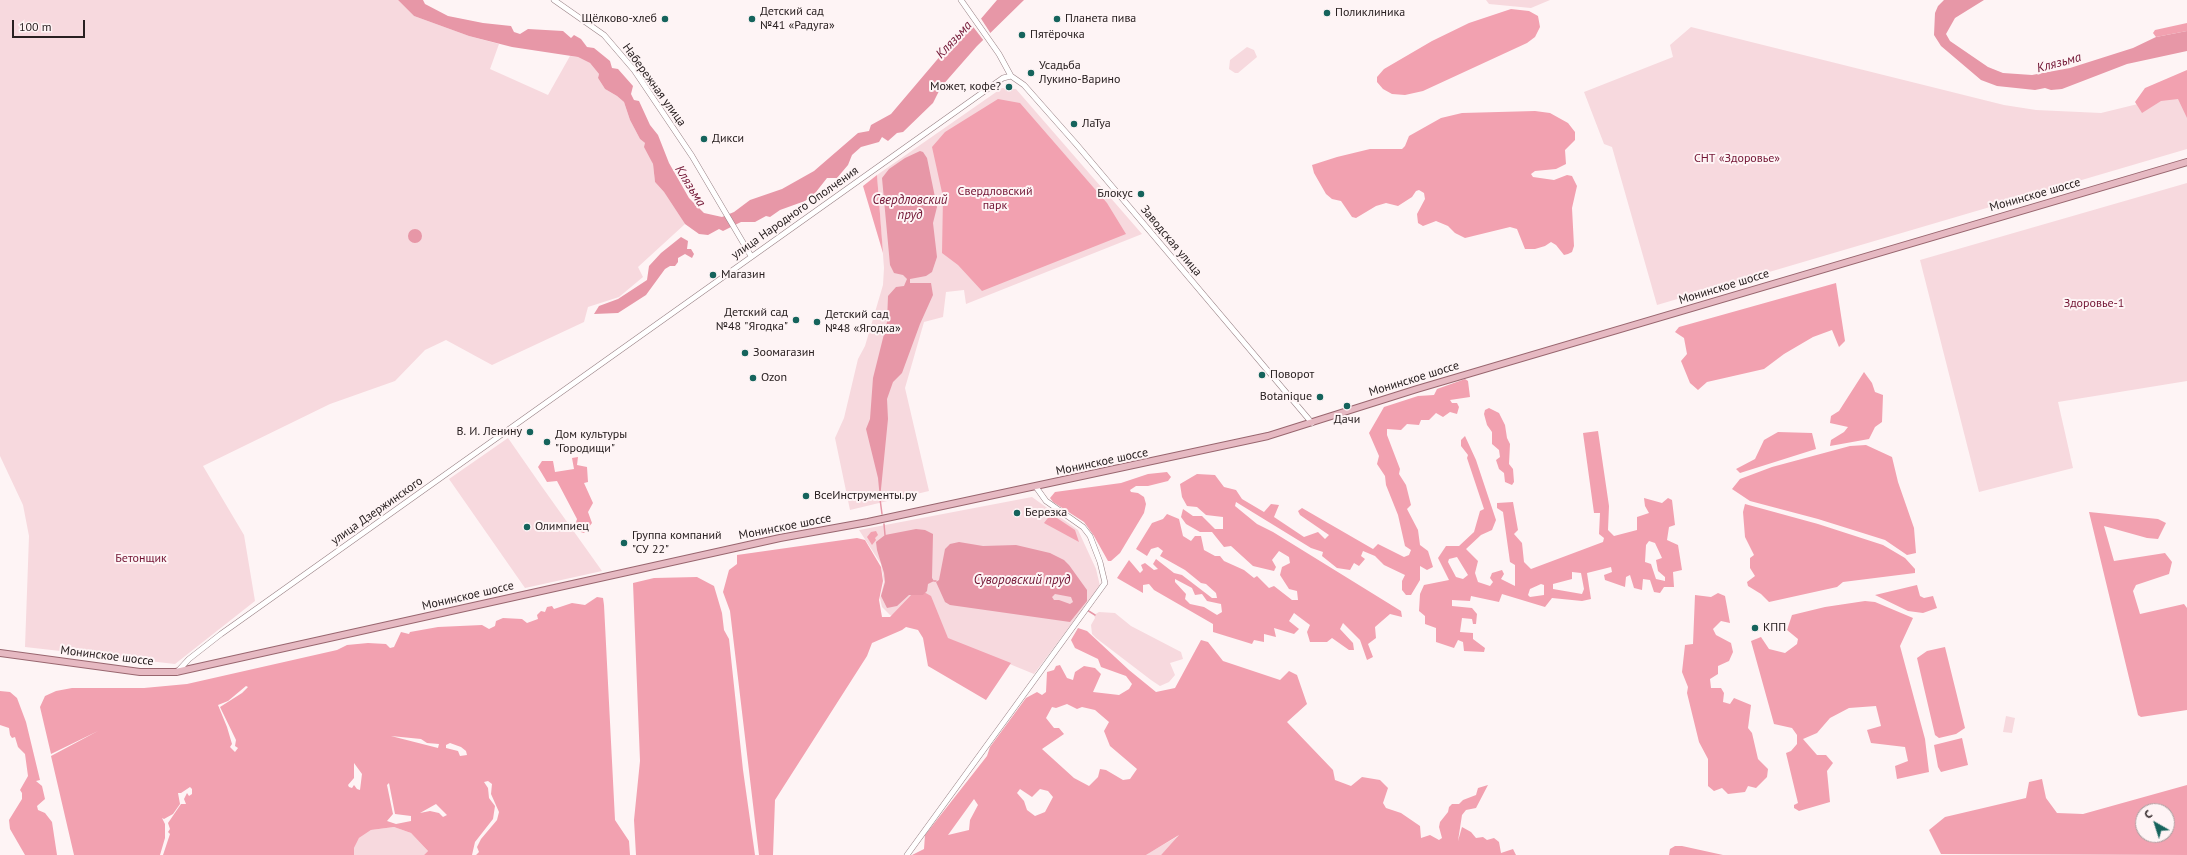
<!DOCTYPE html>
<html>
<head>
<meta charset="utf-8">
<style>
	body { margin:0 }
	#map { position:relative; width:2187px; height:855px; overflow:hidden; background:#fef4f5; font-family:"PT Sans",sans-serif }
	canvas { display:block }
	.north { position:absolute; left:2135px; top:803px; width:40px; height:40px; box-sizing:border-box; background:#fef4f5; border:1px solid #a99fa0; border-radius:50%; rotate:321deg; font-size:11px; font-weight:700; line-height:16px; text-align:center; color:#292021 }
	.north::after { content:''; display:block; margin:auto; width:14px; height:18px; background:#15635c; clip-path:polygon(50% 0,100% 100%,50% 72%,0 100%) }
	.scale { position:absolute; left:12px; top:20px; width:73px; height:18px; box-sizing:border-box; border:2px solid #292021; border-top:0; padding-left:5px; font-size:12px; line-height:14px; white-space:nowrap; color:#292021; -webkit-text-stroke:3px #fef4f5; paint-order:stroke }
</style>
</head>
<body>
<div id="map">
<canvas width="2187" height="855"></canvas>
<div class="north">С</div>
<div class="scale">100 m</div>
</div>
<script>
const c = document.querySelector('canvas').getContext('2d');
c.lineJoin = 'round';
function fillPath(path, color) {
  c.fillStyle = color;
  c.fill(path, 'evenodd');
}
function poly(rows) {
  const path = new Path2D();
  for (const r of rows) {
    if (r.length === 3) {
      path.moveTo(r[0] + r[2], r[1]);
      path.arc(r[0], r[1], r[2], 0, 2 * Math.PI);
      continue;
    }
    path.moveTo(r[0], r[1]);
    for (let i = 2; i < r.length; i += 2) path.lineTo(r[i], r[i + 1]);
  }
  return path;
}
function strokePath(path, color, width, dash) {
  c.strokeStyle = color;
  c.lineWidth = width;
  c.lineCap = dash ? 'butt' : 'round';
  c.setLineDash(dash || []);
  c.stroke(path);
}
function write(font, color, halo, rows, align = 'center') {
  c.font = font + ' "PT Sans",sans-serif';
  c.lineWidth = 4;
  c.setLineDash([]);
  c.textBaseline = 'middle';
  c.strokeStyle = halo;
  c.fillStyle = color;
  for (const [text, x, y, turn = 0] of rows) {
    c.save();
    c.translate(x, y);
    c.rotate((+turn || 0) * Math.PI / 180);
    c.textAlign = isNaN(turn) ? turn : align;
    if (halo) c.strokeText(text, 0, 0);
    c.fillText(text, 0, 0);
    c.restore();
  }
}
fillPath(poly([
	[0,0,398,0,414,16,469,36,499,44,490,69,548,95,570,56,578,57,590,63,599,74,598,78,605,89,617,96,624,102,630,120,640,139,645,143,653,164,655,182,664,192,685,224,638,267,643,277,619,297,588,307,584,322,492,365,446,340,425,350,395,381,330,404,203,466,244,535,255,601,175,664,25,647,29,536,23,505,0,456],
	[1486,0,1550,0,1531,8,1489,4],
	[1691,27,2004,105,2036,110,2101,113,2187,92,2187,149,1657,305,1612,147,1604,144,1584,92,1673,57,1670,45],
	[1247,47,1254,50,1257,57,1238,73,1235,73,1229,69,1230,60],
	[1002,88,1016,89,1142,234,966,304,964,290,946,292,943,317,924,322,905,388,929,491,850,510,835,438,844,418,858,359,865,346,883,285,884,268,877,175],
	[2187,183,2187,381,2058,402,2073,468,1979,492,1920,260],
	[508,438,540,484,602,571,525,588,449,479],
	[1032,497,1078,530,1096,569,1100,586,1034,674,890,615,882,607,880,598,884,582,881,564,859,530],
	[1099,612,1115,613,1131,626,1181,652,1183,659,1170,663,1175,675,1169,682,1160,686,1151,680,1096,638,1092,634,1091,625,1095,618,1094,615],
	[2006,716,2015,718,2012,733,2003,732],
	[394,827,411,833,428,851,424,855,354,855,354,848,359,838,371,830],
	[1180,835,1161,855,1146,855,1149,853]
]), '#f7d9de');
fillPath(poly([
	[1511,9,1529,11,1538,16,1540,27,1535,37,1527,43,1423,91,1405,95,1392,94,1383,89,1377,82,1377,77,1384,69,1432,41,1469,23],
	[2187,23,2187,31,2156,37,2153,33,2155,30],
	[2187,70,2187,118,2178,99,2161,101,2142,113,2135,102,2145,88],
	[998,99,1020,103,1107,203,1126,234,982,291,958,265,942,253,943,197,932,147,945,132],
	[1535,111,1550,113,1568,123,1575,132,1575,140,1565,150,1566,164,1556,169,1535,171,1531,174,1533,177,1554,180,1567,175,1572,176,1577,186,1572,208,1574,246,1572,252,1568,254,1564,255,1556,245,1551,242,1545,246,1535,249,1525,249,1517,229,1510,227,1465,238,1455,233,1448,226,1436,221,1423,226,1418,223,1417,214,1425,199,1424,193,1419,190,1416,191,1412,197,1398,206,1386,203,1376,206,1356,218,1352,217,1341,201,1332,199,1326,194,1314,173,1312,165,1337,157,1370,149,1402,149,1405,146,1409,136,1441,118,1462,113],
	[877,175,883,253,863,186],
	[1836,283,1845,341,1839,347,1832,330,1813,337,1784,354,1764,369,1707,382,1698,390,1690,383,1681,361,1687,354,1684,338,1675,332,1679,327],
	[1864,372,1872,383,1875,392,1883,395,1882,422,1875,427,1869,439,1830,446,1831,440,1844,432,1848,427,1830,423,1831,416,1839,411],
	[1465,379,1468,381,1470,397,1450,400,1452,403,1457,403,1459,407,1457,414,1450,412,1443,417,1436,413,1429,420,1421,420,1419,425,1407,424,1401,430,1387,429,1387,435,1400,469,1399,474,1406,485,1411,505,1407,509,1418,530,1420,545,1428,551,1433,567,1427,570,1420,566,1420,580,1411,595,1406,595,1402,590,1402,581,1405,575,1384,565,1375,556,1363,551,1361,556,1365,559,1359,566,1354,563,1350,570,1337,568,1322,556,1323,552,1311,548,1236,502,1235,506,1257,524,1273,532,1401,611,1402,617,1390,614,1375,627,1376,638,1368,644,1373,657,1367,660,1360,640,1343,623,1340,629,1353,643,1354,650,1349,650,1332,638,1327,642,1310,642,1307,632,1310,625,1294,613,1289,621,1299,629,1294,634,1274,628,1276,637,1264,634,1264,642,1254,640,1252,644,1213,632,1213,624,1154,590,1149,584,1143,585,1143,593,1117,578,1129,560,1140,573,1143,570,1141,565,1145,563,1154,570,1158,569,1153,564,1156,559,1174,573,1182,575,1212,598,1217,598,1216,593,1206,584,1201,583,1185,570,1160,556,1163,551,1158,547,1151,549,1147,556,1136,549,1152,523,1163,519,1167,514,1179,519,1183,536,1191,541,1195,536,1201,536,1204,550,1215,556,1220,556,1224,561,1244,570,1254,578,1257,576,1269,588,1274,586,1292,600,1298,600,1297,591,1289,589,1280,575,1282,567,1290,563,1289,557,1279,551,1272,560,1276,567,1274,571,1253,566,1231,546,1224,547,1212,532,1200,532,1186,524,1181,517,1183,509,1193,516,1202,516,1215,529,1223,529,1223,517,1206,515,1197,507,1187,506,1182,497,1180,484,1197,474,1215,475,1224,487,1236,490,1242,499,1264,512,1271,504,1279,505,1274,517,1304,537,1318,532,1325,539,1329,535,1300,515,1298,511,1302,508,1373,549,1378,544,1404,557,1409,555,1411,550,1405,546,1398,515,1386,485,1385,476,1377,464,1379,456,1369,433,1384,407,1418,396,1434,395,1437,389],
	[1175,579,1192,588,1195,595,1202,594,1207,601,1221,604,1222,612,1217,615,1204,607,1190,604,1185,599,1186,594,1175,582],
	[1489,408,1499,413,1505,425,1507,438,1510,444,1509,464,1513,469,1514,482,1512,485,1505,482,1504,473,1499,469,1496,460,1500,457,1499,450,1492,444,1492,432,1487,425,1484,414,1485,410],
	[1598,431,1609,506,1608,530,1614,536,1637,530,1637,517,1649,513,1645,506,1644,498,1662,503,1668,498,1672,500,1675,525,1669,527,1667,540,1678,545,1682,570,1673,572,1674,587,1664,587,1660,593,1654,592,1650,580,1643,579,1642,590,1634,588,1630,575,1626,577,1625,587,1605,580,1604,575,1612,572,1611,567,1587,573,1591,599,1582,601,1552,598,1545,607,1502,594,1499,602,1471,596,1470,601,1452,600,1452,606,1472,608,1477,614,1476,624,1473,624,1472,619,1462,618,1460,632,1473,633,1473,639,1485,648,1484,652,1464,651,1463,642,1458,640,1454,648,1436,642,1436,628,1425,624,1425,616,1419,611,1420,594,1424,585,1449,580,1438,558,1446,546,1459,546,1474,532,1480,511,1484,509,1467,458,1468,455,1461,446,1461,440,1465,436,1476,460,1496,520,1492,530,1481,535,1466,549,1478,561,1475,573,1478,582,1490,586,1493,582,1490,578,1492,573,1502,570,1504,574,1501,579,1515,586,1515,565,1510,562,1503,512,1497,508,1497,503,1513,502,1518,530,1514,534,1522,543,1524,562,1531,569,1603,542,1604,538,1599,534,1600,513,1594,513,1583,433],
	[1649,541,1655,543,1662,558,1656,560,1658,571,1665,577,1665,581,1656,579,1651,564,1645,562,1646,545],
	[1457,557,1468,575,1463,579,1456,577,1448,562,1449,559],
	[1572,572,1581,573,1584,589,1582,594,1553,589,1553,584,1572,579],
	[1541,584,1544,585,1544,595,1530,597,1528,595,1530,589],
	[1778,432,1812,433,1816,449,1740,473,1736,469,1755,459,1764,440],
	[1866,445,1892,457,1898,482,1914,528,1916,553,1907,555,1885,540,1818,519,1750,501,1732,489,1740,479,1772,467,1850,446],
	[578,457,577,465,587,467,588,482,584,483,593,503,588,512,592,523,584,533,574,530,577,519,557,481,547,482,538,467,542,461,553,461,555,472,574,469,572,458],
	[1167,472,1171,477,1168,481,1148,486,1136,486,1130,490,1131,492,1138,493,1144,497,1146,504,1144,513,1120,553,1111,561,1108,561,1094,536,1084,522,1053,502,1050,498,1055,492,1121,483,1148,474],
	[1745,504,1818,524,1883,545,1905,558,1915,569,1915,573,1843,582,1837,587,1769,602,1761,594,1748,586,1747,582,1755,576,1750,568,1750,558,1754,555,1745,537,1743,512],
	[2089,512,2158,519,2166,523,2158,539,2147,538,2104,526,2114,561,2165,553,2172,562,2169,574,2136,585,2133,591,2140,614,2184,604,2187,608,2187,710,2141,717,2138,715],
	[1051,514,1075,530,1079,542,1044,523],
	[876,531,878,535,875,538,876,540,872,545,867,537,871,532],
	[857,538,865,540,881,567,883,581,879,600,882,617,890,617,914,592,924,592,931,596,948,638,1011,663,986,700,928,666,923,638,918,630,906,627,902,630,872,643,867,656,775,800,773,855,759,855,730,611,723,592,729,570,737,564,737,555],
	[697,577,714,586,722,613,724,630,729,639,743,770,755,855,636,855,634,820,640,761,633,583,654,578],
	[1917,585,1920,596,1924,598,1933,596,1937,608,1923,613,1908,611,1875,595],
	[1718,593,1725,596,1730,623,1721,621,1713,629,1716,635,1731,643,1733,652,1729,661,1718,666,1718,674,1710,679,1711,688,1721,688,1724,693,1723,702,1730,704,1734,698,1751,705,1748,728,1752,733,1758,759,1768,769,1767,777,1756,788,1748,786,1745,792,1728,794,1722,788,1714,791,1708,786,1708,759,1699,742,1687,693,1688,687,1682,672,1685,645,1693,644,1695,595,1711,597],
	[597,597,603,598,604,605,615,820,629,841,630,855,476,855,479,852,477,847,481,839,497,820,499,812,491,794,492,784,488,781,484,782,488,788,489,798,495,806,493,819,475,842,472,855,424,855,428,851,411,833,394,827,371,830,359,838,354,848,354,855,163,855,170,834,168,832,170,829,168,823,181,804,186,804,184,799,187,793,189,796,192,794,192,789,190,787,181,793,178,793,180,804,173,814,164,819,162,818,165,824,165,838,160,855,74,855,51,756,98,731,51,754,40,707,45,696,56,691,72,688,144,688,187,684,337,650,347,645,368,643,386,644,390,648,394,647,401,632,409,634,410,632,438,627,482,625,489,629,495,626,496,621,503,618,522,619,527,623,538,619,537,615,541,611,545,612,547,607,552,606,554,609,572,603,585,605],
	[246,686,248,687,242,693,220,707,236,740,235,746,238,748,235,752,230,747,232,744,227,727,218,705,228,701],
	[391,736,421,739,427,743,439,744,438,748],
	[450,743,461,747,466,751,467,755,460,756,458,751,446,748,446,745],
	[354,763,362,774,360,790,357,789,354,785,352,788,349,787,348,785,354,778],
	[389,783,395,814,411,816,411,821,396,824,387,821,393,814,387,785],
	[436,804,447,815,443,817,439,813,430,811,420,813],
	[1865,601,1875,602,1913,618,1900,646,1925,739,1929,772,1897,779,1895,766,1908,761,1905,747,1871,743,1867,730,1881,726,1876,706,1849,708,1830,718,1817,733,1803,739,1817,755,1826,755,1833,763,1827,771,1830,802,1799,811,1794,808,1794,805,1798,803,1786,753,1791,751,1797,744,1797,735,1792,728,1774,724,1751,641,1761,637,1769,649,1785,653,1797,644,1798,639,1787,630,1792,615,1825,607],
	[1078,628,1087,631,1129,670,1156,692,1175,688,1201,640,1208,642,1223,661,1280,680,1289,671,1297,675,1307,704,1287,722,1333,770,1335,780,1351,786,1362,777,1380,780,1388,788,1383,803,1386,808,1401,813,1420,826,1421,838,1430,835,1439,840,1442,838,1439,827,1440,822,1448,812,1449,807,1452,804,1459,804,1463,800,1476,795,1478,788,1488,785,1476,808,1466,810,1462,815,1458,841,1462,827,1471,832,1476,838,1483,837,1487,840,1494,838,1499,842,1501,853,1513,849,1516,855,1161,855,1179,835,1146,855,912,855,924,849,925,835,987,756,990,747,1026,698,1037,692,1042,695,1046,692,1047,672,1054,670,1056,666,1060,665,1067,678,1073,680,1075,672,1084,666,1095,668,1101,674,1093,692,1119,695,1129,689,1132,684,1126,676,1101,667,1098,659,1075,648,1071,640],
	[1067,704,1077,709,1082,707,1095,710,1109,722,1104,731,1110,746,1137,769,1130,779,1123,780,1106,770,1100,769,1098,777,1089,786,1074,778,1042,749,1064,734,1059,728,1054,728,1046,718,1052,707,1056,708],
	[1020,789,1032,797,1040,789,1048,791,1053,797,1045,812,1035,816,1027,810,1024,801,1017,793],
	[974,799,978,805,970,820,969,830,948,835],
	[1945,647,1965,728,1956,734,1939,738,1935,735,1917,658,1927,651],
	[0,691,10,692,17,698,26,722,40,780,36,781,42,786,45,799,37,806,38,810,45,813,52,822,57,855,25,855,10,829,9,820,22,799,22,793,20,790,28,776,25,754,18,747,15,737,12,738,10,735,9,728,0,725],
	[1962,738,1968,765,1941,772,1938,767,1934,745],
	[2042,779,2046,798,2057,813,2083,814,2187,785,2187,855,1941,854,1929,830,1945,817,2026,798,2029,782],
	[2143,811,2167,811,2167,835,2143,835],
	[1675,846,1682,846,1723,855,1669,855,1670,849]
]), '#f2a1b0');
fillPath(poly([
	[398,0,423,0,425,4,448,16,483,23,511,26,514,32,520,34,528,29,563,31,571,38,574,35,581,39,587,47,594,48,610,61,612,68,618,69,633,86,631,94,634,100,639,101,650,125,658,135,669,163,689,198,704,213,722,217,734,212,750,200,782,189,814,171,858,133,869,131,871,125,891,114,947,48,968,28,979,21,997,0,1024,0,977,46,941,87,933,103,903,132,897,133,888,141,882,137,879,142,861,147,852,155,848,165,837,178,827,178,816,192,805,201,780,210,770,217,766,216,755,222,741,222,723,231,719,229,708,235,699,234,685,224,664,192,655,182,653,164,644,147,645,143,640,139,630,120,624,102,617,96,605,89,598,78,599,74,590,63,578,57,512,47,469,36,414,16],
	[1944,0,1984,0,1955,18,1946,34,1950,41,1988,67,2003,73,2032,75,2070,68,2133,48,2156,37,2187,31,2187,51,2127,64,2062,89,2051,90,2045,88,2035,90,1997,86,1981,80,1941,46,1934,35,1935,13,1938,6],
	[920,151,923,152,927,158,937,207,933,223,937,257,932,272,926,276,910,279,910,283,931,283,933,295,920,324,902,373,893,382,887,399,888,419,880,499,878,478,866,429,870,419,873,378,887,322,888,296,896,287,904,286,907,279,903,275,894,273,890,265,882,178,889,169,905,158],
	[415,236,7],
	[681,237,688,241,687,249,691,249,694,254,692,258,685,254,678,258,678,262,675,266,670,266,665,269,646,295,618,313,594,314,599,306,618,299,647,280,649,266,661,253],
	[916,529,925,530,933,534,932,578,934,581,928,584,927,591,923,595,909,595,897,606,887,608,881,596,885,582,884,573,877,550,876,542,885,535],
	[959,542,983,546,1016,545,1050,553,1064,560,1069,565,1087,590,1087,601,1070,622,950,605,945,602,936,582,939,580,945,549,950,544],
	[1055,594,1071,597,1073,602,1070,604,1059,600,1054,600,1052,597]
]), '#e797a7');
fillPath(poly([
	[980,17,991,34,984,41,971,24]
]), '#fef4f5');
strokePath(poly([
	[880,499,882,514],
	[884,524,885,535],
	[934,581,936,581],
	[1087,610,1095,615]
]), '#e797a7', 1.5);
const minor = poly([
	[554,0,604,35,634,70,692,156,751,256],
	[961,0,999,54,1011,76],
	[1011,76,1024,85,1077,145,1312,423],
	[177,672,189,659,221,634,1003,78,1011,76],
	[907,855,1105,583,1100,562,1090,536,1083,527,1046,501,1036,487]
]);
const major = poly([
	[0,653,140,672,176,672,780,538,868,522,1268,436,1417,389,2187,162]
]);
strokePath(minor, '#988185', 6);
strokePath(major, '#99666f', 8);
strokePath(minor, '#fff', 5);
strokePath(major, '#e6b9c2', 6);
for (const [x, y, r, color] of [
	[1327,13,4,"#15635c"],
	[665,19,4,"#15635c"],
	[752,19,4,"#15635c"],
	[1057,19,4,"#15635c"],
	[1022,35,4,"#15635c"],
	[1031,73,4,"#15635c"],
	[1009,87,4,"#15635c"],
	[1074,124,4,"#15635c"],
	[704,139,4,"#15635c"],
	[1141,194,4,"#15635c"],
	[713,275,4,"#15635c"],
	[796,320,4,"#15635c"],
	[817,322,4,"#15635c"],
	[745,353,4,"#15635c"],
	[1262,375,4,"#15635c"],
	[753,378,4,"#15635c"],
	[1320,397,4,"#15635c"],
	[1347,406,4,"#15635c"],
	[530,432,4,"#15635c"],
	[547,442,4,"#15635c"],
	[806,496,4,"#15635c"],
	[1017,513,4,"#15635c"],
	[527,527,4,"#15635c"],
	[624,543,4,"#15635c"],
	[1755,628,4,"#15635c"]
]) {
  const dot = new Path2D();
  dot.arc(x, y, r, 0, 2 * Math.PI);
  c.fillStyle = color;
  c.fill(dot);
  strokePath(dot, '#fef4f5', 1.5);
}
write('12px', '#292021', '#fef4f5', [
	["Детский сад",760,12],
	["№41 «Радуга»",760,26],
	["Поликлиника",1335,13],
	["Щёлково-хлеб",657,19,"right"],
	["Планета пива",1065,19],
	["Пятёрочка",1030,35],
	["Усадьба",1039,66],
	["Лукино-Варино",1039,80],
	["Может, кофе?",1001,87,"right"],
	["ЛаТуа",1082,124],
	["Дикси",712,139],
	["Блокус",1133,194,"right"],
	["Магазин",721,275],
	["Детский сад",788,313,"right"],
	["№48 \"Ягодка\"",788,327,"right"],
	["Детский сад",825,315],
	["№48 «Ягодка»",825,329],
	["Зоомагазин",753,353],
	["Поворот",1270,375],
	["Ozon",761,378],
	["Botanique",1312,397,"right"],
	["Дачи",1347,420,"center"],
	["В. И. Ленину",522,432,"right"],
	["Дом культуры",555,435],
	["\"Городищи\"",555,449],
	["ВсеИнструменты.ру",814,496],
	["Березка",1025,513],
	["Олимпиец",535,527],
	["Группа компаний",632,536],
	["\"СУ 22\"",632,550],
	["КПП",1763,628]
], 'left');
write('12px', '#292021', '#fef4f5', [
	["Набережная улица",654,85,54],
	["Монинское шоссе",2035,195,-16],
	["улица Народного Ополчения",795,213,-35],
	["Заводская улица",1171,241,50],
	["Монинское шоссе",1724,287,-17],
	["Монинское шоссе",1414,379,-17],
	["Монинское шоссе",1102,462,-12],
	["улица Дзержинского",377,511,-35],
	["Монинское шоссе",785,527,-11],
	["Монинское шоссе",468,596,-13],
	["Монинское шоссе",107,656,7]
]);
write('12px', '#721433', '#fef4f5', [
	["СНТ «Здоровье»",1737,159],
	["Свердловский",995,192],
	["парк",995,206],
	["Здоровье-1",2094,304],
	["Бетонщик",141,559]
]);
write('italic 13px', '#721534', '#fef4f5', [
	["Клязьма",954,40,-47],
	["Клязьма",2059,63,-15],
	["Клязьма",690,186,58],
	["Свердловский",910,200],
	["пруд",910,215],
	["Суворовский пруд",1022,580]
]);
</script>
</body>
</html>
